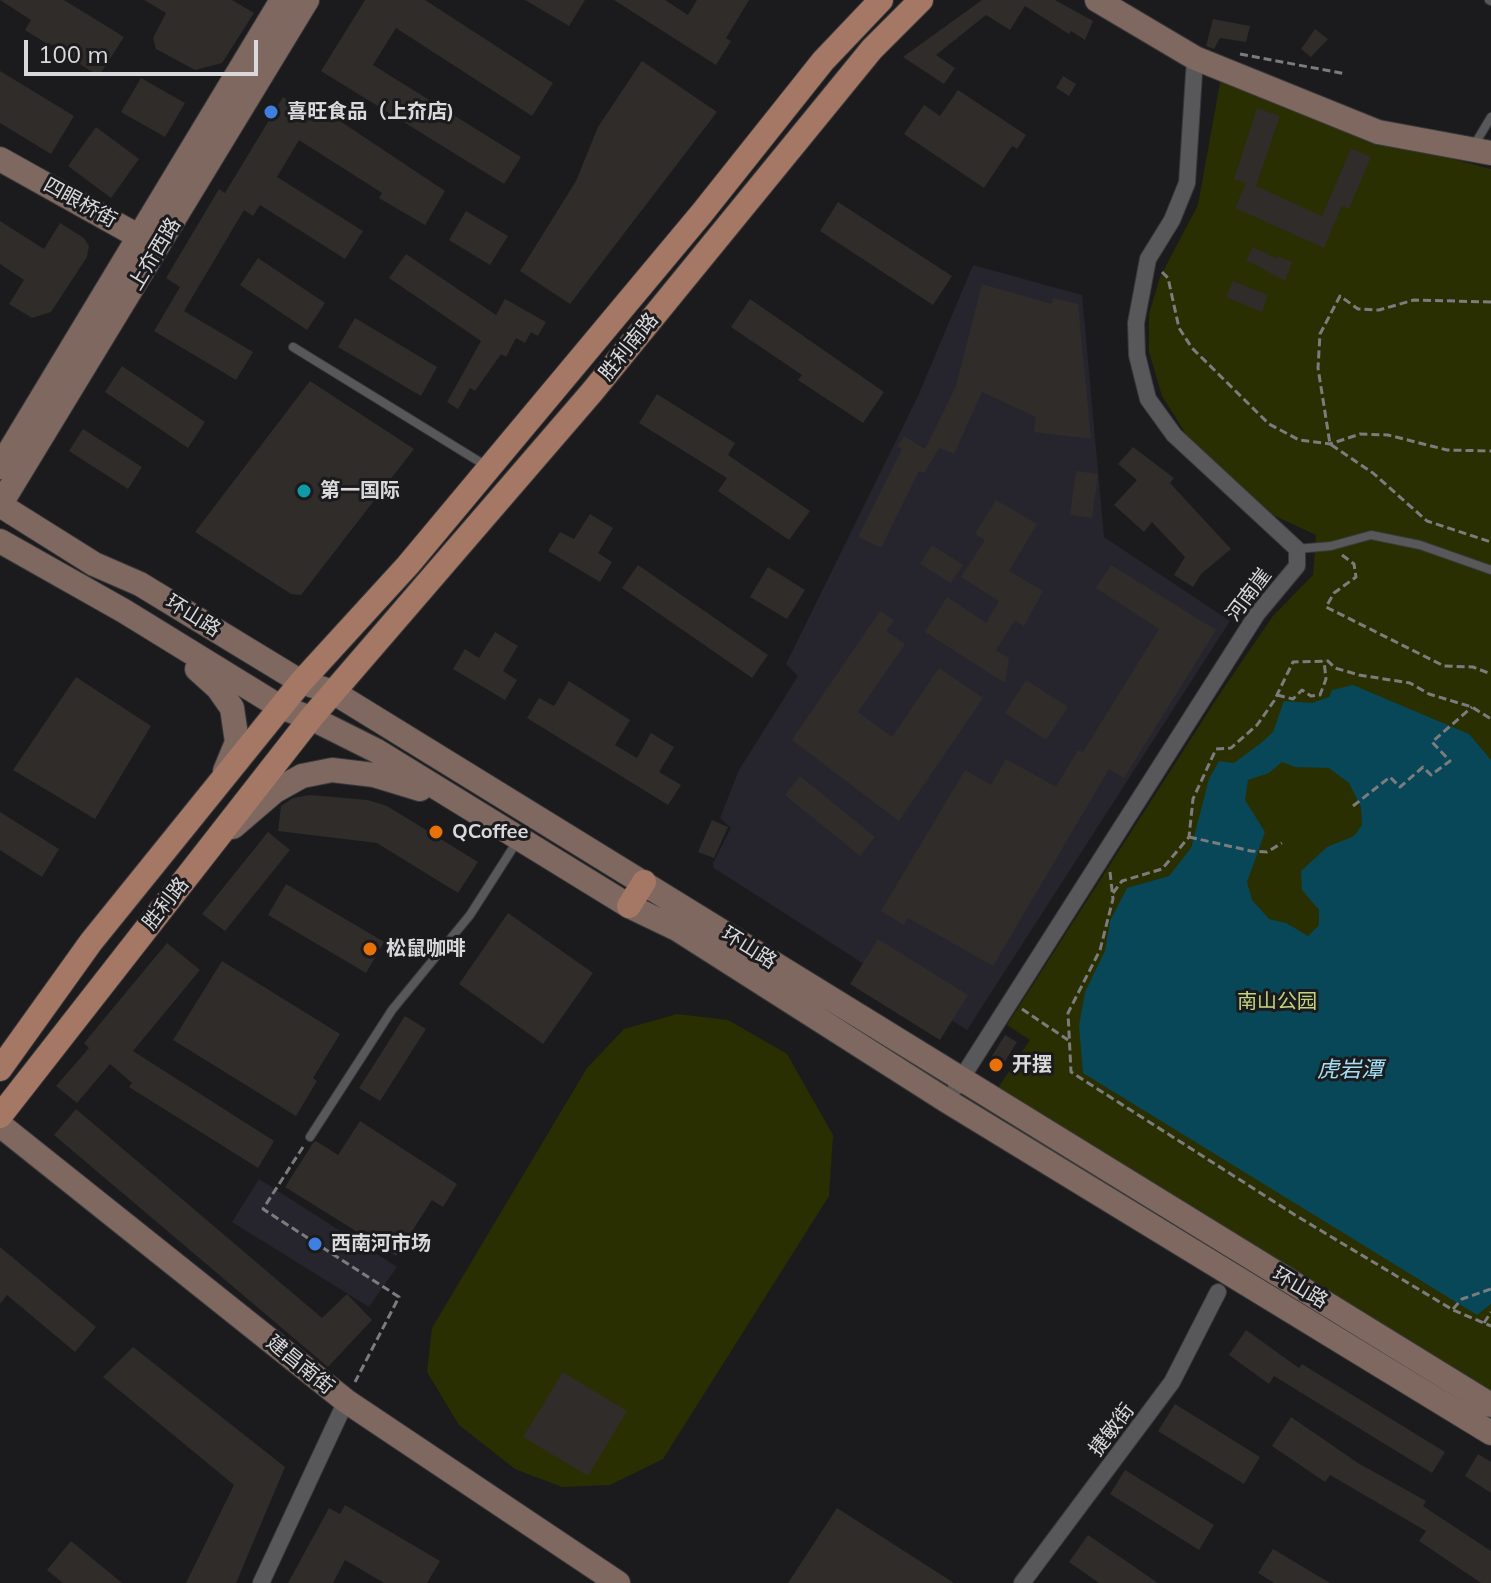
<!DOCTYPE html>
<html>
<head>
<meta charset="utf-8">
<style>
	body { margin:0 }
	#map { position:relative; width:1491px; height:1583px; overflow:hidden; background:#1b1b1e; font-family:Mulish,sans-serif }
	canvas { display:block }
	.scale { position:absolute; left:24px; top:40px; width:234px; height:36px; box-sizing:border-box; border:4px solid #d9d9db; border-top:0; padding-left:10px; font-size:24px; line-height:28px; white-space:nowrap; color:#d9d9db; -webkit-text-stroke:6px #1b1b1e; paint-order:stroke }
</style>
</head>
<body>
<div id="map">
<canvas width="1491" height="1583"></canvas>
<div class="scale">100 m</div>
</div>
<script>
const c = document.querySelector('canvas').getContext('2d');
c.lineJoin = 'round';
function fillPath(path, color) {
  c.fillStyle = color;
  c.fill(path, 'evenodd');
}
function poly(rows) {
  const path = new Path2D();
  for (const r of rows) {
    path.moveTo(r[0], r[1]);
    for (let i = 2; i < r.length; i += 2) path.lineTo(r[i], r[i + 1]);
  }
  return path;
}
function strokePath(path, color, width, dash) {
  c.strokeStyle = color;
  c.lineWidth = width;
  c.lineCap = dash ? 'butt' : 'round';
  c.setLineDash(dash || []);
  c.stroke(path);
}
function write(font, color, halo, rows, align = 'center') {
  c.font = font + ' Mulish,"Noto Sans SC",sans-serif';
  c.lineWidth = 6;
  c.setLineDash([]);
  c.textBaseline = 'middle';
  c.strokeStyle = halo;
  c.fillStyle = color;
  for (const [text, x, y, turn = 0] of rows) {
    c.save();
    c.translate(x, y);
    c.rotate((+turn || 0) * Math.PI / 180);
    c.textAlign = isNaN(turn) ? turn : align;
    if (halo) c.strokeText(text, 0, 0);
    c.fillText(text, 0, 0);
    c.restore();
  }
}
fillPath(poly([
	[973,265,1082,295,1104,537,1230,621,967,1030,714,868,713,863,731,828,720,818,739,770,798,676,786,664,918,396],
	[259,1179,397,1267,369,1307,232,1222]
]), '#26252d');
fillPath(poly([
	[1221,77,1357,134,1491,169,1491,1391,998,1088,1030,1040,1007,1025,1223,689,1273,616,1313,575,1316,535,1273,515,1186,434,1162,396,1149,352,1149,314,1160,277,1198,205],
	[677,1014,728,1020,787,1054,833,1135,829,1196,663,1459,610,1485,562,1487,515,1469,459,1425,427,1372,432,1328,587,1068,624,1029]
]), '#292f00');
fillPath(poly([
	[1353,685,1469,734,1491,760,1491,1304,1477,1315,1083,1073,1079,1026,1085,992,1105,951,1110,921,1127,888,1169,876,1191,848,1209,779,1219,761,1234,763,1261,743,1273,732,1284,701,1312,703,1329,697,1332,690],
	[1282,762,1295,767,1329,768,1349,783,1361,807,1362,825,1354,836,1327,847,1301,871,1302,890,1319,910,1319,925,1308,936,1286,923,1269,919,1252,900,1247,882,1265,832,1245,800,1248,780,1269,773]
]), '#074758');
fillPath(poly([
	[0,0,64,0,124,37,99,76,25,30,31,20],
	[144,0,232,0,254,13,222,63,195,70,156,49,153,38,166,13],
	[365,0,425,0,553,83,532,116,396,28,373,65,521,157,504,184,321,71],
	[525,0,585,0,569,26],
	[614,0,665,0,688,15,697,0,749,0,726,38,731,41,716,65],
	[982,0,1055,0,1093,21,1085,40,1071,31,1069,34,1025,6,1010,30,986,15,936,55,955,68,944,84,903,57],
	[1213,19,1250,26,1246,42,1220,38,1214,49,1206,46],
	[1315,29,1328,39,1311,57,1301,49],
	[642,61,717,112,570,304,520,271,576,181,598,127],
	[0,71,74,116,51,154,0,123],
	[1063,76,1076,84,1069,96,1056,88],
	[141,78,185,103,165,137,121,112],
	[958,90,1026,135,1017,149,1012,146,984,188,904,134,924,105,940,116],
	[283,97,323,121,328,113,445,191,425,225,379,198,382,193,299,140,277,177,363,231,345,259,260,205,253,216,244,210,184,311,253,352,236,380,154,331,180,287,166,278,219,189,225,193],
	[1257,108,1280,116,1256,186,1322,216,1351,148,1371,157,1349,209,1342,206,1324,248,1235,208,1246,183,1234,179],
	[96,127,139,159,111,198,68,166],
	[838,202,952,276,933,305,820,231],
	[466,211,508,236,490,265,449,240],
	[0,221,44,249,60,223,84,238,89,246,87,257,51,312,32,318,9,304,24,280,0,264],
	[1253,247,1277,259,1278,256,1292,262,1285,281,1246,260],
	[406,254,496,315,505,299,546,322,538,336,531,332,525,343,516,338,506,357,501,354,475,391,470,388,458,409,447,402,481,341,389,278],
	[258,258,325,303,307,330,240,285],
	[1233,281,1268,295,1262,312,1226,297],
	[982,284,1052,304,1053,298,1078,304,1091,439,1034,432,1036,417,982,392,954,454,939,448,924,473,919,471,881,548,858,537,902,449,897,447,904,436,925,449,956,386],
	[750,299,884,392,863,423,798,380,802,375,731,327],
	[355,318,437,367,421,396,338,347],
	[122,366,205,422,188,448,105,392],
	[310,381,414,449,301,595,291,594,195,532],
	[657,394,735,443,728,455,810,511,789,540,718,491,727,478,639,423],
	[83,429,142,467,128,489,69,451],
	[1133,447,1174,478,1170,483,1231,549,1201,574,1193,587,1174,575,1185,557,1152,522,1144,532,1114,505,1137,480,1118,464],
	[1076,471,1098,474,1092,518,1070,515],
	[996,500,1037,524,1009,571,1043,591,1024,626,1015,620,996,650,1009,658,1005,683,925,632,947,597,986,623,999,601,961,577,985,540,975,534],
	[590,514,613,528,598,553,612,562,600,582,548,551,560,532,574,539],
	[932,545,963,565,951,583,920,564],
	[638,565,768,655,752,678,622,588],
	[1111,565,1216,630,1124,778,1109,769,993,966,908,918,904,925,881,911,965,770,991,785,1006,759,1056,787,1078,750,1083,752,1159,629,1096,588],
	[768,567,805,590,787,619,750,597],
	[880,611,894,620,886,631,905,644,858,712,892,737,939,668,983,698,899,821,792,740],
	[495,632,518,646,503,671,517,680,505,700,453,669,465,649,479,658],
	[76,677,151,726,95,819,13,770],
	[1026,680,1068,707,1046,740,1005,713],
	[569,681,630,720,615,745,637,758,651,733,674,747,659,772,681,785,668,805,527,718,539,698,554,706],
	[800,776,875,837,860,856,785,795],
	[310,795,368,800,387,806,478,862,458,893,377,843,278,831,281,806,293,798],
	[0,812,59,849,42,877,0,850],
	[712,820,728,827,714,858,698,852],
	[268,832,290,850,225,931,202,914],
	[286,884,384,942,366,973,268,915],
	[508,913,593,973,543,1044,459,984],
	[878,939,968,995,940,1040,850,984],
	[167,943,200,970,133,1051,274,1141,258,1168,129,1087,132,1083,110,1064,77,1103,56,1086,89,1048,84,1043],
	[222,961,340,1034,313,1078,317,1081,296,1116,173,1040],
	[405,1016,426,1029,380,1101,359,1088],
	[1005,1035,1017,1042,1002,1066,990,1059],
	[76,1109,322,1318,347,1294,372,1320,328,1367,54,1135],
	[360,1121,457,1184,443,1207,432,1200,396,1256,285,1187,313,1143,316,1141,338,1155],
	[0,1247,96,1327,75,1352,7,1295,0,1304],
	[1246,1330,1299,1368,1302,1364,1445,1452,1432,1473,1274,1376,1269,1384,1229,1355],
	[133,1347,285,1467,236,1583,186,1583,234,1485,103,1377],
	[563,1372,627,1411,588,1476,523,1437],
	[1175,1404,1260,1457,1244,1484,1158,1431],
	[1291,1417,1358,1463,1426,1501,1423,1506,1491,1551,1491,1583,1481,1583,1419,1541,1426,1531,1330,1475,1325,1482,1272,1446],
	[1478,1454,1491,1462,1491,1493,1465,1476],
	[1125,1470,1214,1525,1199,1550,1110,1494],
	[345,1505,440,1561,427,1583,384,1583,345,1560,333,1583,288,1583,329,1508,340,1514],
	[837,1508,954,1583,788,1583],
	[1088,1535,1158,1583,1099,1583,1069,1562],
	[71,1541,122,1583,63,1583,47,1570],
	[1273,1549,1330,1583,1274,1583,1258,1573]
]), '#2f2c2a');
const lane = poly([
	[1489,0,1491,1],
	[1473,147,1491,117],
	[293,347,488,467],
	[1297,549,1331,546,1371,535,1420,545,1491,570],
	[310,1137,392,1010,470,915,518,840]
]);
const street = poly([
	[956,1087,1257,614,1297,566,1297,549,1174,435,1148,399,1137,355,1136,323,1148,259,1172,220,1187,183,1195,58],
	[261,1583,346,1401],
	[1022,1583,1172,1382,1218,1292]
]);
const secondary = poly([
	[1097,0,1195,58,1378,132,1491,153],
	[0,159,154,245],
	[0,467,282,0],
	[0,505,94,564,140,584,301,682,333,692,1491,1405],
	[0,505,307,0],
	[0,541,124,611,280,707,311,718,377,751,629,906,677,929,947,1101,1491,1433],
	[197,669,218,688,232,708,237,742,225,771],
	[233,827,275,791,302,776,332,770,374,775,420,789],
	[0,1125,346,1401,618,1583]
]);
const primary = poly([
	[629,906,644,882],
	[0,1069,91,942,301,682,408,565,702,213,823,61,881,0],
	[0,1116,311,718,592,392,872,49,921,0]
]);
strokePath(lane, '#39393b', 10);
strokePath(street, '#39393b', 18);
strokePath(secondary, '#39393b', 26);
strokePath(primary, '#39393b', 26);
strokePath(poly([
	[1240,54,1346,74],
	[1162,272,1168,278,1179,328,1192,348,1269,424,1299,440,1330,444,1360,434,1388,435,1447,450,1491,451],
	[1491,302,1414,300,1379,310,1358,309,1340,296,1320,334,1318,368,1330,444,1373,473,1427,521,1491,542],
	[1342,555,1354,564,1356,577,1334,593,1326,607,1444,666,1473,667,1491,674],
	[1277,695,1293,699,1302,690,1311,696,1320,695,1326,679,1324,661],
	[1353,806,1390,777,1400,787,1423,767,1431,775,1450,761,1432,742,1472,707],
	[1189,837,1251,851,1267,852,1282,843],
	[1110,872,1113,899,1100,950,1068,1013,1071,1072,1295,1215,1453,1310,1491,1326],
	[1113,893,1122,881,1162,869,1189,837,1193,799,1216,749,1231,748,1257,725,1274,701,1293,662,1328,661,1335,668,1359,675,1410,683,1429,694,1472,707,1491,719],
	[1022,1009,1068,1040],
	[303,1147,263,1209,399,1297,355,1382],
	[1453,1309,1462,1299,1491,1289],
	[1484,1323,1491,1312]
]), '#7c7c7e', 3, [8, 4]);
strokePath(lane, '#58585b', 8);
strokePath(street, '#58585b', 16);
strokePath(secondary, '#7e6860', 24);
strokePath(primary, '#a57866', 24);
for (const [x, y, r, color] of [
	[271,112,8,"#3f7fe0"],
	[304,491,8,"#0f9aa8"],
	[436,832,8,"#e8710a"],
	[370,949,8,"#e8710a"],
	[996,1065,8,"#e8710a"],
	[315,1244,8,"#3f7fe0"]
]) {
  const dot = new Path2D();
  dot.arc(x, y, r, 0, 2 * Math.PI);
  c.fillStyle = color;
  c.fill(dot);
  strokePath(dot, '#1b1b1e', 3);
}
write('bold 20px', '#d9d9db', '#1b1b1e', [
	["喜旺食品（上夼店)",287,112],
	["第一国际",320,491],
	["QCoffee",452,832],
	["松鼠咖啡",386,949],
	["开摆",1012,1065],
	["西南河市场",331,1244]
], 'left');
write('20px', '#d9d9db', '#1b1b1e', [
	["四眼桥街",80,203,29],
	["上夼西路",155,254,-59],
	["胜利南路",629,347,-51],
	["河南崖",1249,595,-53],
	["环山路",193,616,32],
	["胜利路",166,904,-52],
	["环山路",749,948,32],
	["环山路",1300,1288,31],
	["建昌南街",300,1365,39],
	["捷敏街",1112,1430,-53]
]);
write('20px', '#c3d47f', '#1b1b1e', [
	["南山公园",1277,1002]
]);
write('italic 22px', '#a5e0f5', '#1b1b1e', [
	["虎岩潭",1350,1070]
]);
</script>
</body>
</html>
